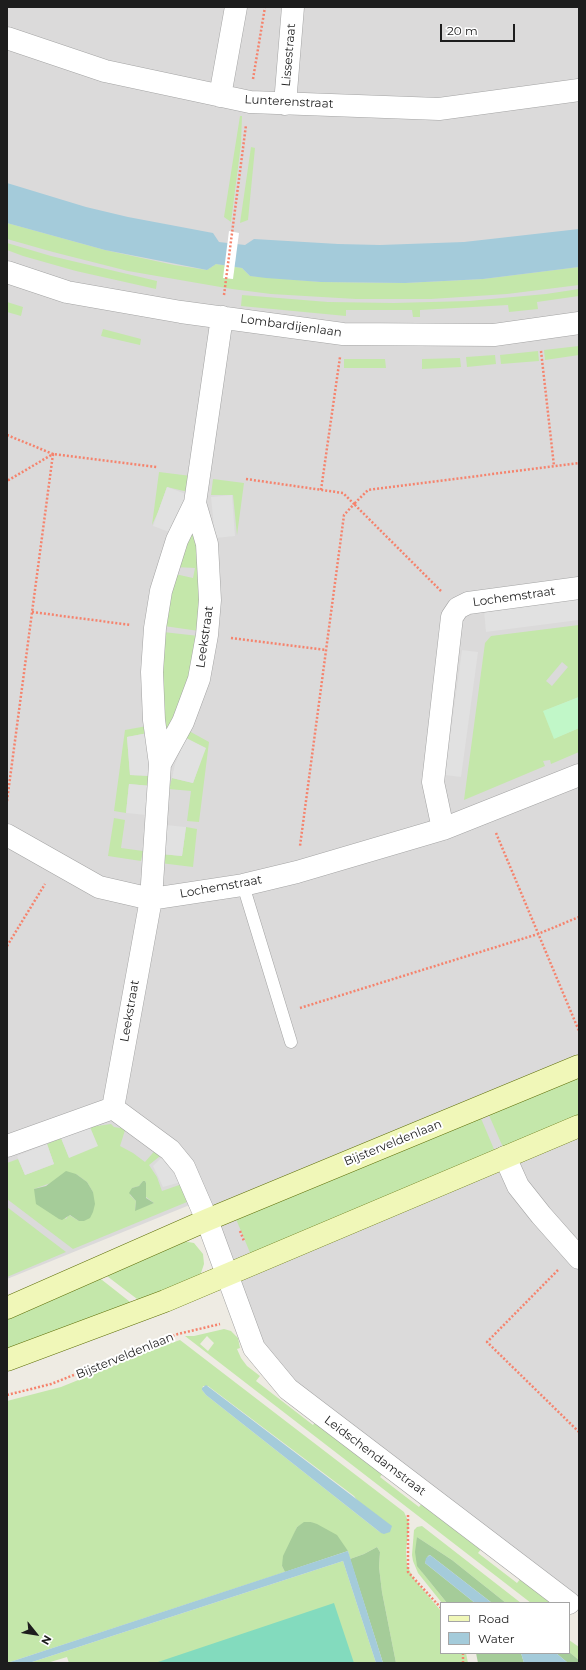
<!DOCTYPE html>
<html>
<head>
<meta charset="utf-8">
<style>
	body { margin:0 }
	#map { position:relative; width:586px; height:1670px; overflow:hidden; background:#eeebe3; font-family:Montserrat,sans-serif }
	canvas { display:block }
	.frame { position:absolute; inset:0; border:8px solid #1d1d1d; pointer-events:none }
	.legend { position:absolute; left:440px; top:1602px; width:130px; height:52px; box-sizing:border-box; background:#fff; border:1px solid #a5a5a5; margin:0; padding:5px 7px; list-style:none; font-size:12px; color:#1d1d1d }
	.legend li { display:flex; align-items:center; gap:8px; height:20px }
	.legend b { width:20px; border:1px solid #a5a5a5 }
	.north { position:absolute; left:16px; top:1614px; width:40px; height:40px; -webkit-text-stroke:3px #fff; paint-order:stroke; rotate:120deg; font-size:11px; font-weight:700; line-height:16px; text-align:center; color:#1d1d1d }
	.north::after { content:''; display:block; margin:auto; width:14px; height:18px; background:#1d1d1d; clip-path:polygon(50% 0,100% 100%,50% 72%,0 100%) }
	.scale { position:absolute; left:440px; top:24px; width:75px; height:18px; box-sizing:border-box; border:2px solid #1d1d1d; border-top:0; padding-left:5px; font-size:12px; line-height:14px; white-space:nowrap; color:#1d1d1d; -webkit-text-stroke:3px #fff; paint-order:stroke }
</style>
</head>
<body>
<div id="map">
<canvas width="586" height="1670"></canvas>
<div class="frame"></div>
<ul class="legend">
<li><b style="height:5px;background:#f0f7b8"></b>Road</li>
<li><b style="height:11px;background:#a4cbda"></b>Water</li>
</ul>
<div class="north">N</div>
<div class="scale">20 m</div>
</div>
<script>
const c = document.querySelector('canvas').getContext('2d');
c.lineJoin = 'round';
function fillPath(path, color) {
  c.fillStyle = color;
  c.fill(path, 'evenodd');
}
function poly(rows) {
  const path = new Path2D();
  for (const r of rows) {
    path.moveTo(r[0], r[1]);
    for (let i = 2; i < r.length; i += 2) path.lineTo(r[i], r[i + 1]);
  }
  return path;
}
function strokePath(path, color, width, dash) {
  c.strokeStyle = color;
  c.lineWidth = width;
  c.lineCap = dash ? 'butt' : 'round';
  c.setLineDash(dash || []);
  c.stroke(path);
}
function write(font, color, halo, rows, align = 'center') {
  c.font = font + ' Montserrat,sans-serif';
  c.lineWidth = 4;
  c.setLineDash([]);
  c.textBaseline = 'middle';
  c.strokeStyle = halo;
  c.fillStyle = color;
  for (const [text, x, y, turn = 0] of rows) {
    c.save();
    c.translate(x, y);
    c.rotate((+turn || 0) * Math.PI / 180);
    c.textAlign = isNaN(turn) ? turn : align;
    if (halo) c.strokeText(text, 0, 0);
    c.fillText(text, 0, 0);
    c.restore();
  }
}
fillPath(poly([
	[7,7,579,7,579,1609,269,1361,202,1200,7,1279]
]), '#dbdada');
fillPath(poly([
	[240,116,242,116,241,144,231,222,224,217],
	[251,147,255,148,248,220,240,223],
	[7,223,105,250,174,265,207,270,216,264,242,268,250,276,321,282,405,283,483,279,579,267,579,285,507,294,431,299,356,299,271,294,232,289,128,271,53,252,7,239],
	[7,243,51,256,157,281,156,289,76,271,23,256,7,250],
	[579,289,579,296,537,302,538,309,509,312,508,305,420,310,420,317,413,317,412,310,346,310,346,316,241,306,242,295,328,302,394,303,469,301,546,294],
	[7,302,23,307,21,316,7,312],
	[103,329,141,339,140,345,101,336],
	[579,346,579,355,545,360,544,350],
	[538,351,539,361,501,364,500,355],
	[495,355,496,364,467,367,466,357],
	[460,358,461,367,422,369,422,359],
	[344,359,385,359,386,368,344,368],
	[159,472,191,476,188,492,167,487,158,512,152,525],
	[213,479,244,483,237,535,233,495,211,495],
	[191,534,193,534,199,537,199,631,164,626,175,574,193,578,195,568,176,567],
	[579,625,579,697,544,711,555,738,579,728,579,752,551,764,550,760,543,761,545,766,464,800,485,643,491,636],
	[562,662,568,667,552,686,546,681],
	[163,632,199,636,196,652,171,732,163,731],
	[147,726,148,733,127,737,130,775,152,776,151,786,129,784,126,813,114,811,125,730],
	[189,731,209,742,199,822,187,821,191,791,169,789,172,778,193,783,205,748,186,738],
	[114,818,125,820,121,848,143,851,141,861,108,856],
	[186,827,197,829,193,867,160,863,161,854,182,856],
	[579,1075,579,1120,505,1152,488,1113],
	[480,1116,496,1154,251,1255,236,1219],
	[111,1124,114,1127,120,1128,121,1127,126,1127,120,1146,133,1153,145,1162,158,1147,165,1152,149,1165,157,1177,162,1191,182,1184,187,1202,73,1249,7,1199,7,1163,18,1159,25,1175,54,1164,47,1144,61,1138,69,1157,90,1127],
	[76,1174,87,1182,93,1192,84,1221,79,1221,69,1215,66,1219,34,1189],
	[143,1181,145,1181,146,1183,146,1197,154,1203,135,1210,136,1201,130,1195,132,1188,139,1186],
	[7,1207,66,1252,7,1277],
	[183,1241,194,1243,203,1254,204,1264,201,1273,198,1277,141,1302,103,1273],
	[97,1276,134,1305,7,1353,7,1313],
	[224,1329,231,1331,238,1338,240,1348,237,1349,241,1358,247,1366,260,1376,256,1381,313,1425,317,1420,384,1472,380,1477,419,1507,423,1502,482,1548,478,1553,517,1583,521,1578,554,1603,531,1603,185,1336,194,1336],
	[207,1336,214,1343,208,1351,200,1344],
	[180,1340,404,1512,409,1523,406,1551,407,1565,413,1578,441,1611,441,1653,466,1653,468,1663,396,1663,382,1592,379,1567,380,1552,377,1547,364,1554,350,1559,348,1551,311,1522,304,1523,297,1527,282,1566,285,1572,7,1663,7,1401,61,1387,160,1347],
	[203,1386,208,1386,354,1496,381,1533,206,1395,202,1390],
	[422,1526,521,1603,506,1603,452,1560,417,1537,422,1572,447,1603,442,1603,418,1573,413,1561,412,1555,414,1530,417,1527],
	[343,1561,376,1663,69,1663,67,1657,47,1663,29,1663],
	[569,1640,579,1647,579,1660,569,1652]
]), '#c4e7aa');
fillPath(poly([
	[66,1171,76,1174,87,1182,93,1192,95,1204,93,1212,90,1218,84,1221,79,1221,70,1215,62,1220,59,1219,36,1204,34,1189,46,1186],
	[143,1181,145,1181,146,1183,146,1198,154,1203,135,1211,136,1201,129,1193,132,1188,139,1186],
	[304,1522,311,1522,317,1524,337,1535,348,1551,285,1572,282,1566,283,1556,297,1527],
	[417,1537,452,1560,506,1603,492,1603,430,1555,428,1556,425,1563,475,1603,447,1603,417,1566,415,1552],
	[377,1547,380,1552,379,1567,382,1592,396,1663,383,1663,350,1559,364,1554],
	[569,1652,579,1660,579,1663,568,1663,556,1653],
	[476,1653,521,1653,524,1663,478,1663]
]), '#a5cc99');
fillPath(poly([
	[579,697,579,728,554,739,543,711]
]), '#c1f7c8');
fillPath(poly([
	[334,1603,354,1663,155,1663]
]), '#83dbbe');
fillPath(poly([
	[167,487,186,494,172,533,153,526],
	[232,495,235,536,215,538,211,497],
	[579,599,579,620,486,632,484,610],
	[462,650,478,652,461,777,445,775],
	[148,733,152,776,130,775,127,737],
	[186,738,206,748,193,783,172,778,175,764],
	[129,784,151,786,147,815,126,813],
	[165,825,186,827,182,856,161,854],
	[90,1127,98,1146,69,1158,61,1138],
	[47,1144,54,1164,25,1175,17,1156],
	[166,1153,181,1182,163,1187,153,1166]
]), '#e1e1e1');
fillPath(poly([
	[7,183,86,207,128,217,213,233,219,242,245,245,254,239,338,244,380,245,464,242,579,229,579,267,483,279,405,283,321,282,266,278,250,276,242,268,216,264,207,270,105,250,7,223],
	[206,1385,392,1526,390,1532,384,1534,381,1533,206,1395,202,1390,202,1388],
	[348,1551,383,1663,376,1663,343,1561,29,1663,7,1663],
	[430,1555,492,1603,475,1603,425,1563,426,1558],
	[521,1653,556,1653,568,1663,524,1663]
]), '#a4cbda');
fillPath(poly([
	[229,231,239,233,233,279,223,278]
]), '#fff');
const lane = poly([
	[243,885,291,1042]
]);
const street = poly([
	[7,38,105,71,250,102,439,109,579,90],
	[220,96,236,7],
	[285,104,293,7],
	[7,272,67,292,181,312,343,334,494,335,579,323],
	[222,317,195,503,177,540,161,591,155,628,152,672,154,720,160,764,151,899,113,1108,170,1150,184,1167,207,1220,254,1348,288,1389,569,1603],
	[160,764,183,722,199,679,207,635,210,600,207,544,195,503],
	[443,829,433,782,452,617,458,608,468,603,579,588],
	[7,835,99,887,151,899,243,885,297,872,443,829,579,775],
	[7,1146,113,1108],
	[505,1157,518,1186,541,1215,579,1258]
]);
const secondary = poly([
	[7,1308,207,1220,579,1066],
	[7,1360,165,1301,579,1126]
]);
strokePath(lane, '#a4a4a4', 13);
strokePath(street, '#a4a4a4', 23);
strokePath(secondary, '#5e6f08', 23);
strokePath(poly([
	[253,79,265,7],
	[224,295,246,125],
	[541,351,554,466],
	[7,435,53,454,7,481],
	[246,479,343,493,354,504,344,515,300,846],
	[321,490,340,357],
	[441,591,354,504,368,490,579,463],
	[32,612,131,625],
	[231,638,326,650],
	[7,801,53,454,157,467],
	[496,833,579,1031],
	[7,946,45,884],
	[300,1008,538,934,579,917],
	[240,1231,244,1241],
	[558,1270,487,1342,579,1432],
	[7,1395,51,1384,178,1334,220,1324],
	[408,1515,408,1572,441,1608],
	[463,1653,463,1663]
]), '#f5836d', 2.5, [2, 2]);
strokePath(lane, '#fff', 12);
strokePath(street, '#fff', 22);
strokePath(secondary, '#f0f7b8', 22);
write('12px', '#1d1d1d', '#fff', [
	["Lissestraat",289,55,-85],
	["Lunterenstraat",289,102,3],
	["Lombardijenlaan",291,326,8],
	["Lochemstraat",514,597,-8],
	["Leekstraat",205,637,-82],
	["Lochemstraat",221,887,-10],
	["Leekstraat",130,1011,-80],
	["Bijsterveldenlaan",393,1143,-22],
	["Bijsterveldenlaan",125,1356,-22],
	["Leidschendamstraat",375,1456,37]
]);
</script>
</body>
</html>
